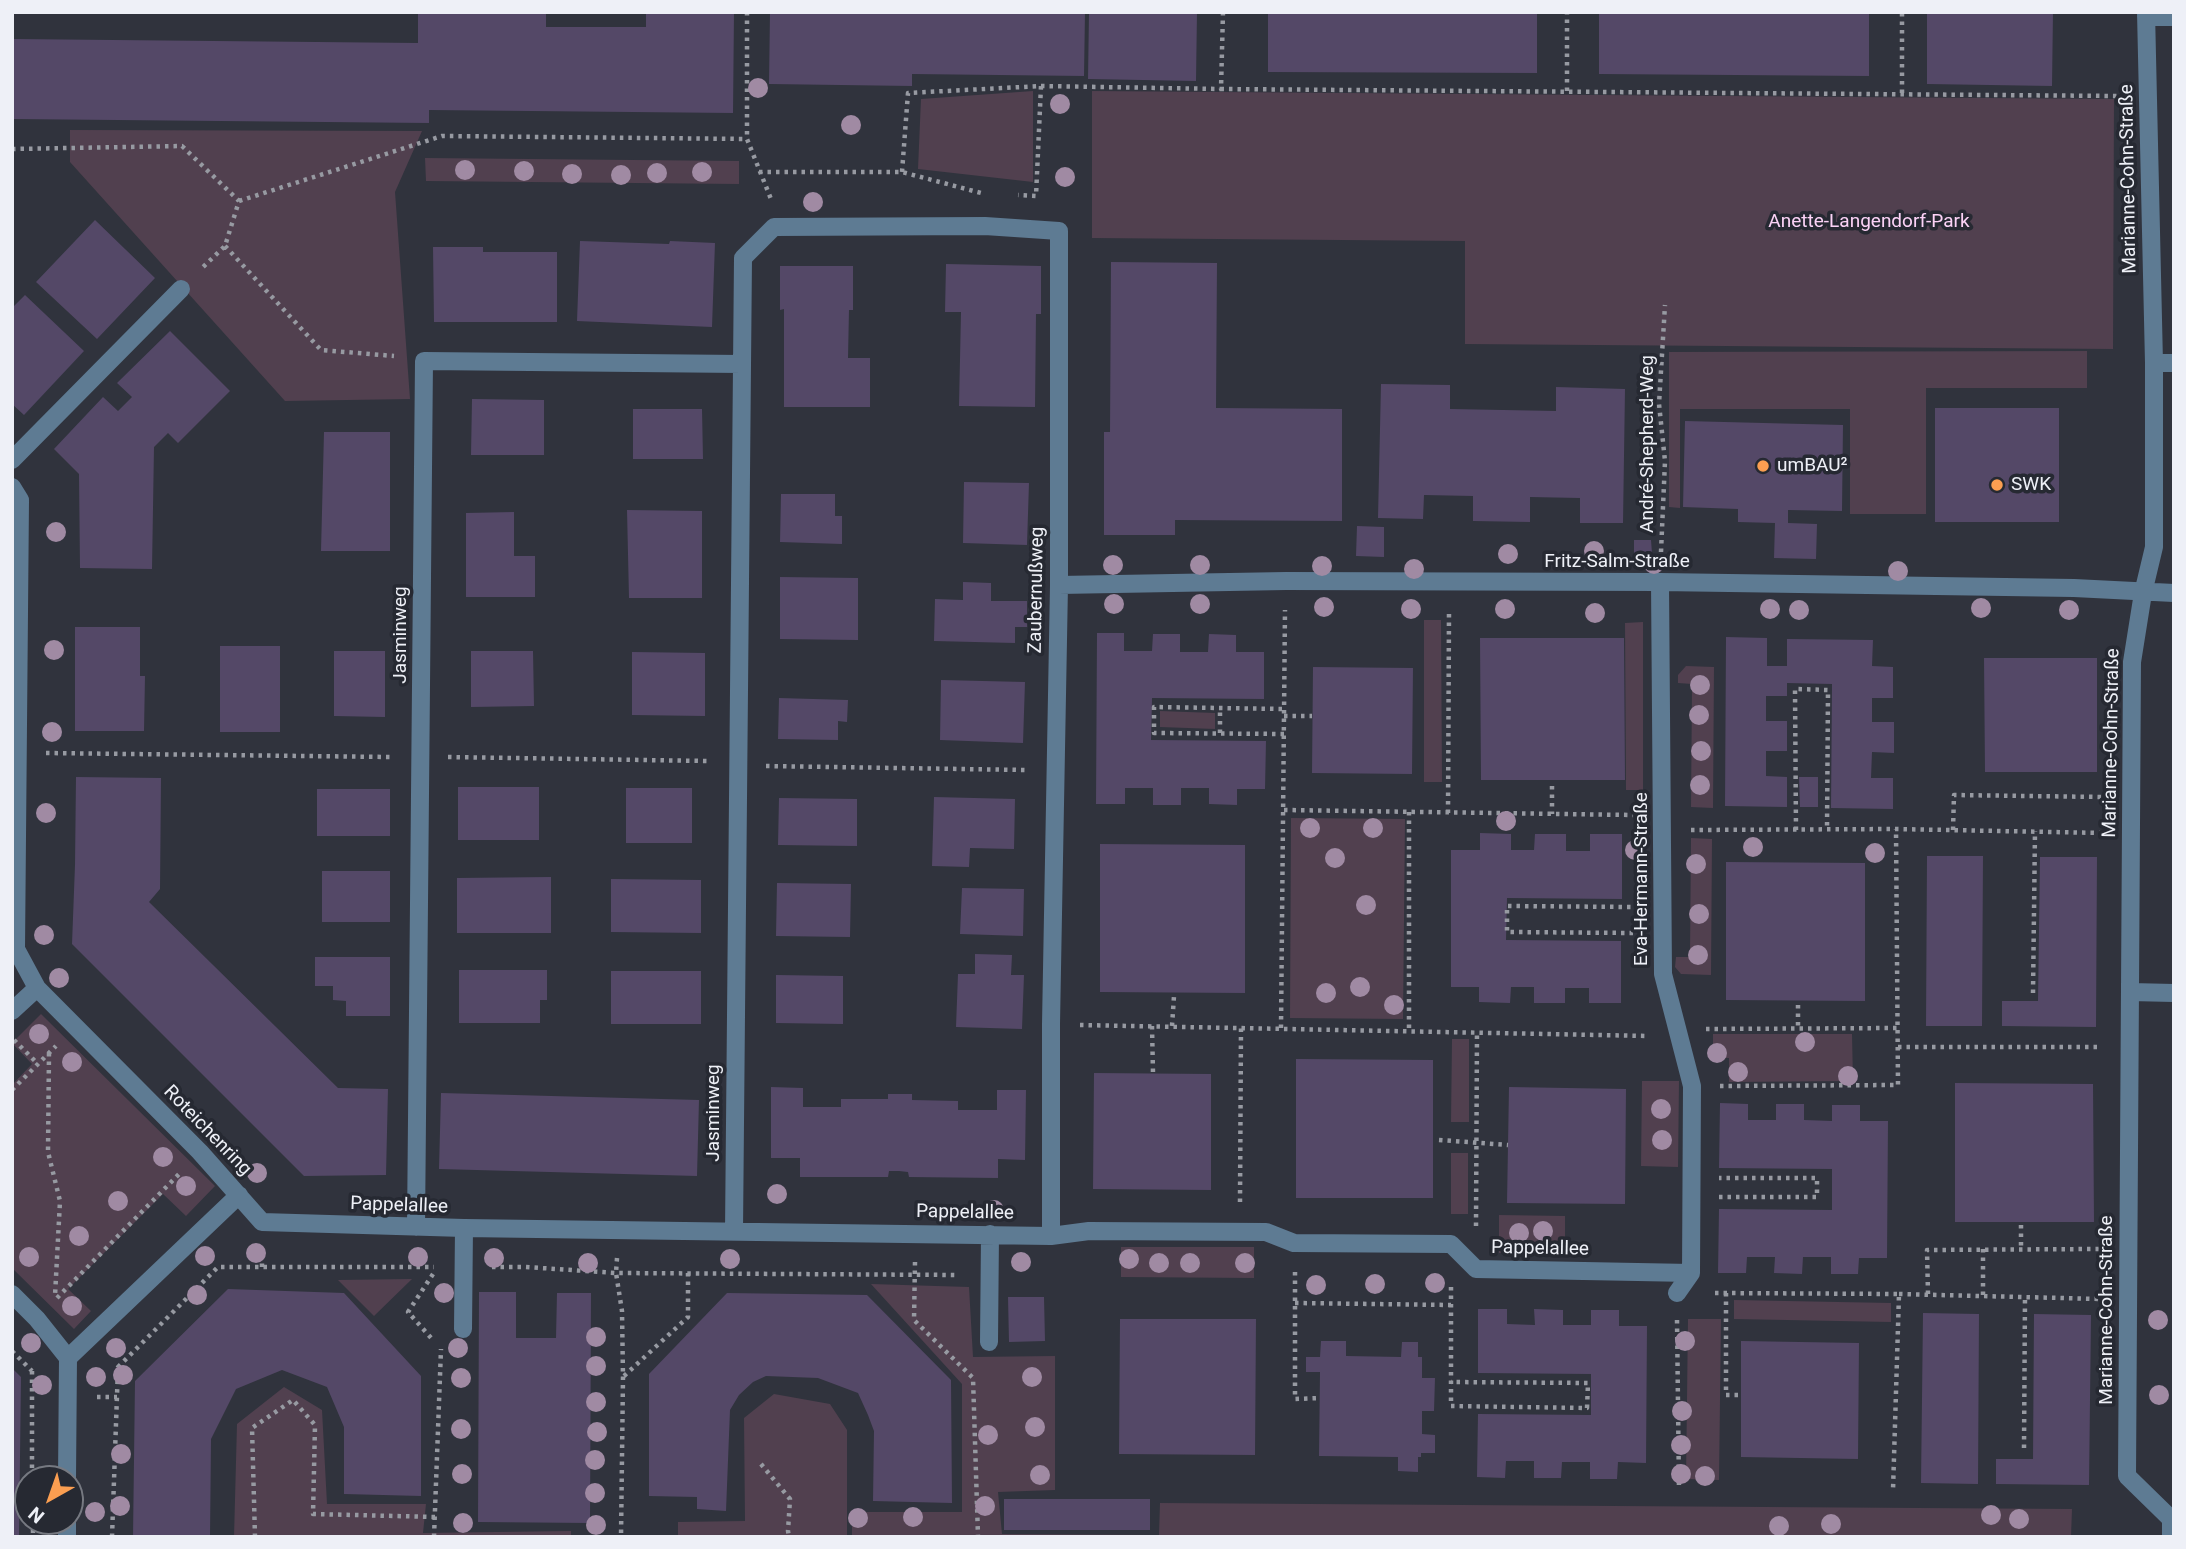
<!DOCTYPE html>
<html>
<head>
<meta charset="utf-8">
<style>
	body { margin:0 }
	#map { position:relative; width:2186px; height:1549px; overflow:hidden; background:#30333d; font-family:Roboto,sans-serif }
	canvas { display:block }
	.frame { position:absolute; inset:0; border:14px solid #eef0f7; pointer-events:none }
	.north { position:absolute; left:14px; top:1465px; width:70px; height:70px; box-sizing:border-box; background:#262932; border:2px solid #767981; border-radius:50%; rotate:220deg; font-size:19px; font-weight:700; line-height:28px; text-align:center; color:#eef0f7 }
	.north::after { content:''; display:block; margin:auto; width:24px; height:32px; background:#fb9e51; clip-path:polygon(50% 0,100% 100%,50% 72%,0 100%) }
</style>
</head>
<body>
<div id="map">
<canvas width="2186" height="1549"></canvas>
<div class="frame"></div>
<div class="north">N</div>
</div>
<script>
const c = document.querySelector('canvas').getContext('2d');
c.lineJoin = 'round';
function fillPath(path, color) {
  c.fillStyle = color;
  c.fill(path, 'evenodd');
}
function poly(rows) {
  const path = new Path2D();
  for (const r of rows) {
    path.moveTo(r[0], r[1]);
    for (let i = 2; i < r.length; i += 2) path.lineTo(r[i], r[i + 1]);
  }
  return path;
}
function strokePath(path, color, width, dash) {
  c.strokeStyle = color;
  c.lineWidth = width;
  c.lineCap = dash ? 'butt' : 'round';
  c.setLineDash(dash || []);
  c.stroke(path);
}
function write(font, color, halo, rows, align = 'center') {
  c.font = font + ' Roboto,sans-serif';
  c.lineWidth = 7;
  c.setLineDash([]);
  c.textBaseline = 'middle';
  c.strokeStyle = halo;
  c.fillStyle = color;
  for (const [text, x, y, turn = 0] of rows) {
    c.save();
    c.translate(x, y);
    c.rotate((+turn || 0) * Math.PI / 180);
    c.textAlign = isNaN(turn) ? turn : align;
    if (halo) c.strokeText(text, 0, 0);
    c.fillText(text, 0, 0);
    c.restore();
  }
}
fillPath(poly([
	[1033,91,1033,182,918,169,921,99],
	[1092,91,2114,99,2113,349,1465,344,1465,241,1092,238],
	[70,130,422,131,395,192,410,399,285,401,70,162],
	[425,158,739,161,739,184,426,181],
	[2087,351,2087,388,1926,388,1926,514,1850,514,1850,409,1680,409,1680,508,1669,507,1669,352],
	[1424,620,1441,620,1442,782,1424,782],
	[1643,622,1643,790,1626,790,1625,623],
	[1686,666,1714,667,1713,808,1691,807,1692,684,1678,683,1678,675],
	[1160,711,1215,713,1215,729,1160,727],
	[1291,818,1405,819,1403,1019,1290,1018],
	[1691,838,1712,839,1711,975,1681,974,1675,967,1676,957,1690,957],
	[41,1014,215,1186,186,1216,163,1194,68,1289,91,1311,74,1329,12,1268,12,1085,32,1064,12,1043],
	[1713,1034,1852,1034,1853,1081,1729,1082,1729,1058,1713,1058],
	[1452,1039,1469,1039,1469,1122,1451,1122],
	[1642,1081,1679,1081,1678,1167,1641,1166],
	[1451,1153,1468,1153,1468,1214,1451,1214],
	[1499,1215,1565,1216,1565,1254,1499,1253],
	[1121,1247,1254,1247,1254,1278,1121,1277],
	[412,1279,374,1316,338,1280],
	[871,1284,969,1287,973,1357,1055,1356,1055,1490,998,1492,1002,1534,1159,1535,1160,1503,2072,1509,2071,1537,852,1537,852,1512,962,1512,962,1384],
	[1734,1300,1891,1303,1891,1322,1734,1319],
	[1688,1319,1721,1319,1719,1480,1686,1479],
	[284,1387,322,1410,327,1504,426,1504,423,1533,571,1531,571,1537,234,1537,237,1424],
	[774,1394,830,1404,847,1430,847,1537,678,1537,678,1522,745,1521,744,1418]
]), '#51404f');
fillPath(poly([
	[418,12,546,12,546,27,646,27,646,12,734,12,733,113,429,110,429,123,12,119,12,39,418,43],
	[770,12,1085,12,1084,76,912,74,912,86,769,84],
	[1089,12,1197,12,1196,81,1088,79],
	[1268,12,1537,12,1537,73,1268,72],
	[1599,12,1869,12,1869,76,1599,74],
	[1927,12,2053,12,2052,86,1927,84],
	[95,220,155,278,97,339,36,282],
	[580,241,669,244,670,241,715,243,712,327,577,321],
	[433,247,483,247,483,252,557,252,557,322,434,322],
	[1111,262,1217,263,1216,408,1342,409,1342,521,1175,520,1175,535,1104,535,1104,432,1110,432],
	[946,264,1041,266,1041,314,1036,314,1035,407,959,406,961,312,945,312],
	[780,266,853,266,853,310,849,310,848,358,870,358,870,407,784,407,784,309,780,310],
	[25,295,84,351,24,415,12,404,12,308],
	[170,331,230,391,178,443,168,433,154,447,152,569,80,568,79,474,54,449,103,397,118,411,132,397,117,383],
	[1381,384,1450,385,1450,409,1556,411,1556,387,1625,389,1623,523,1580,523,1580,498,1530,497,1530,522,1473,521,1473,496,1424,495,1423,519,1378,518],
	[472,399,544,400,544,455,471,455],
	[1935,408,2059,408,2059,522,1935,522],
	[633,409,702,409,703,459,633,459],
	[1685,421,1843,425,1842,511,1788,510,1788,523,1817,524,1816,559,1774,558,1775,523,1738,522,1738,509,1683,507],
	[324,432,390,432,390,551,321,551],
	[964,482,1029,483,1027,545,963,543],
	[781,494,835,494,835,516,842,516,842,544,780,542],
	[627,510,702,511,702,598,629,598],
	[514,512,514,556,535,556,535,597,466,597,466,513],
	[1357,526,1384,527,1384,557,1356,556],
	[1634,540,1651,540,1652,553,1634,554],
	[780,577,858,578,858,640,780,639],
	[963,582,991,583,991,601,1027,601,1027,627,1015,627,1015,643,934,641,935,599,963,600],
	[75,627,140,627,140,676,145,676,144,731,75,731],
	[1097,633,1124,633,1124,651,1152,651,1153,634,1180,634,1180,652,1208,652,1209,634,1236,635,1236,652,1264,652,1264,699,1152,698,1151,740,1266,741,1265,789,1237,789,1237,805,1209,804,1209,788,1181,788,1181,805,1153,805,1153,788,1125,788,1125,804,1096,804],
	[1726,637,1767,638,1767,666,1787,666,1787,639,1873,640,1872,666,1893,667,1893,698,1872,698,1872,722,1894,722,1894,753,1872,752,1871,778,1893,778,1893,809,1831,808,1832,684,1787,683,1787,696,1766,696,1766,721,1787,721,1787,751,1766,751,1766,776,1787,777,1787,807,1725,806],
	[1480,638,1624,638,1625,780,1481,780],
	[220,646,280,646,280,732,220,732],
	[334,651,385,651,385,717,334,716],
	[471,651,533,651,534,706,471,707],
	[632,652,705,653,705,716,632,715],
	[1984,658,2097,658,2097,772,1985,772],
	[1313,667,1413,668,1412,774,1312,773],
	[941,680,1025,682,1023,743,940,740],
	[779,698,848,700,847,722,838,721,838,740,778,739],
	[76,777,161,778,160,889,149,902,338,1088,388,1089,386,1175,304,1176,72,944,75,865],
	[1799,777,1818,777,1818,807,1800,807],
	[458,787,539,787,539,840,458,840],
	[626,788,692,788,692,843,626,843],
	[317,789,390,789,390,836,317,836],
	[934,797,1015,799,1014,849,970,848,969,867,932,866],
	[779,798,857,799,857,846,778,845],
	[1480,833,1511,834,1511,850,1534,850,1535,834,1566,834,1566,851,1590,851,1590,834,1622,834,1622,899,1507,898,1506,940,1621,941,1621,1003,1589,1003,1589,988,1565,988,1565,1003,1534,1003,1534,987,1511,987,1510,1003,1479,1002,1479,987,1451,987,1451,850,1480,850],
	[1100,844,1245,845,1245,993,1100,992],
	[1927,856,1983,856,1982,1026,1926,1026],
	[2040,857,2097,857,2096,1027,2002,1026,2002,1001,2038,1001],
	[1726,862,1865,863,1865,1001,1726,1000],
	[322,871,390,871,390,922,322,922],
	[551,877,551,933,457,933,457,878],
	[611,879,701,880,701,933,611,932],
	[777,883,851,884,850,937,776,936],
	[962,888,1024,889,1023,936,960,934],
	[975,954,1012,955,1011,975,1024,975,1022,1029,956,1027,958,974,975,974],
	[315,957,390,957,390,1016,346,1016,346,1001,333,1000,333,986,315,986],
	[459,970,547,970,547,1000,540,1000,540,1023,459,1023],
	[611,971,701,971,701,1024,611,1024],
	[776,975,843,976,843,1024,776,1023],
	[1296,1059,1433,1060,1433,1198,1296,1198],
	[1094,1073,1211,1074,1211,1190,1093,1189],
	[1955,1083,2093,1084,2094,1222,1955,1222],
	[771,1087,803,1088,803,1107,841,1107,841,1099,888,1099,888,1094,912,1094,912,1100,958,1101,958,1110,997,1110,997,1090,1026,1090,1025,1160,998,1159,998,1178,909,1177,908,1172,899,1171,889,1171,888,1177,800,1177,800,1158,771,1158],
	[1509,1087,1626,1089,1625,1204,1507,1203],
	[441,1093,699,1100,697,1176,439,1169],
	[1720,1103,1748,1104,1748,1120,1776,1120,1776,1104,1804,1104,1804,1120,1832,1121,1832,1105,1860,1105,1860,1121,1888,1121,1887,1258,1859,1258,1858,1274,1831,1274,1831,1257,1803,1257,1802,1274,1774,1273,1775,1257,1747,1257,1746,1273,1718,1273,1719,1209,1832,1210,1832,1169,1719,1168],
	[228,1289,344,1293,421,1376,421,1496,344,1494,344,1427,327,1387,282,1370,236,1389,211,1439,210,1537,133,1537,135,1381],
	[479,1292,516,1292,516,1338,556,1338,557,1293,591,1293,590,1523,478,1522],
	[727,1293,867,1295,951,1380,952,1503,873,1501,874,1431,868,1415,858,1393,818,1378,766,1376,753,1382,739,1395,730,1410,726,1511,697,1509,697,1497,649,1496,649,1374],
	[1008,1297,1044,1297,1045,1341,1009,1342],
	[1478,1309,1507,1309,1507,1324,1535,1325,1534,1309,1563,1310,1563,1325,1591,1325,1591,1310,1619,1310,1619,1326,1647,1326,1646,1463,1618,1462,1617,1479,1590,1479,1590,1462,1562,1462,1561,1478,1534,1478,1534,1461,1506,1461,1505,1478,1477,1477,1478,1414,1591,1415,1591,1374,1478,1373],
	[1923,1313,1979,1314,1978,1484,1921,1483],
	[2034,1314,2091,1315,2089,1485,1996,1484,1996,1459,2033,1459],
	[1120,1319,1256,1319,1255,1455,1119,1454],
	[1321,1341,1346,1341,1346,1356,1401,1357,1402,1342,1418,1342,1418,1357,1422,1357,1422,1378,1435,1378,1434,1411,1422,1411,1422,1434,1435,1435,1435,1453,1421,1453,1421,1457,1418,1457,1418,1472,1398,1471,1398,1457,1319,1456,1320,1372,1306,1372,1306,1357,1320,1357],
	[1741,1341,1859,1343,1858,1459,1741,1457],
	[12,1368,21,1377,19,1537,12,1537],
	[1004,1499,1150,1499,1150,1530,1004,1530]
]), '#544867');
strokePath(poly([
	[747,12,747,139],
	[1223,12,1221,89,2120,96],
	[1041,86,1221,89],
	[1567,91,1567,12],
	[1902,93,1902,12],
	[12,149,182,146,239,201,225,246,201,269],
	[759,172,902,172,985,194],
	[902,172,908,93,1041,86,1036,196,1018,195],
	[239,201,442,136,747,139,771,199],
	[225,246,321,350,394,356],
	[1661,552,1665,461,1659,404,1665,305],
	[1284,716,1312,716],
	[1220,733,1220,708],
	[1284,734,1154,733,1154,707,1284,709],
	[46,753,390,757],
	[448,757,709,761],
	[766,766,1027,770],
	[1552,786,1552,814],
	[1284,810,1633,815],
	[1409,812,1409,1031],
	[1448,813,1449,612],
	[1691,830,1896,829,2102,833],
	[1796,830,1795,689,1828,690,1827,830],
	[1953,830,1954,795,2102,797],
	[1633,933,1507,932,1507,906,1634,907],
	[2033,993,2035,831],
	[1798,1005,1798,1028],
	[1080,1025,1649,1036],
	[1152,1026,1153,1073],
	[1172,1026,1174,996],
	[1281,1028,1285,610],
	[1706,1029,1897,1028],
	[14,1040,38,1064],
	[1898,1047,2100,1047],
	[49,1053,48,1152,60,1201,55,1296],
	[1720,1086,1898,1085,1896,829],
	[12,1090,56,1046],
	[1439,1140,1508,1145],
	[1719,1197,1817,1197,1817,1178,1719,1178],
	[1240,1202,1241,1028],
	[2021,1225,2021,1249],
	[1476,1226,1477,1031],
	[617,1258,616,1273,622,1311,623,1377,621,1537],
	[915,1262,914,1320,973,1378,978,1537],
	[262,1267,262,1250],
	[492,1267,526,1267,616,1273,959,1275],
	[1295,1272,1295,1399,1320,1398],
	[433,1274,408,1312,433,1340],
	[1451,1287,1451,1406,1587,1408,1588,1383,1451,1382],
	[1715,1293,1899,1294,1893,1490],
	[1726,1293,1726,1395,1741,1395],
	[1899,1294,2101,1299],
	[1928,1294,1927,1250,2100,1249],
	[1983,1295,1983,1249],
	[57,1298,181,1172],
	[1295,1303,1451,1305],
	[1677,1320,1679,1489],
	[12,1351,32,1371,34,1370],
	[32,1371,32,1479],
	[624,1376,688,1317,688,1272],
	[97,1397,117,1397],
	[2024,1448,2025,1297],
	[761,1464,790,1499,788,1531,789,1537],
	[33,1521,33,1537],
	[112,1537,118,1367,218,1267,434,1267],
	[255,1537,252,1428,293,1400,315,1425,313,1514,435,1517],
	[434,1537,441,1349]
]), '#979aa2', 4.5, [3.5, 5]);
strokePath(poly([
	[2146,12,2154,363,2154,547,2143,593,2132,662,2127,1476,2171,1519,2171,1537],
	[2146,17,2174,17],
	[2154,363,2174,363],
	[12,460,181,289],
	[12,487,20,500,16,949,37,988,200,1152,262,1222,464,1228,1051,1236,1089,1231,1266,1232,1294,1243,1451,1244,1476,1269,1691,1273],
	[1660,582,1663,974,1692,1086,1691,1273,1677,1293],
	[1059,585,1286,581,1660,582,2074,588,2174,593],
	[2130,992,2174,993],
	[12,1011,37,988],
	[416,1227,424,361,742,364],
	[734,1231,743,258,774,227,985,226,1059,231,1059,585,1051,1024,1051,1236],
	[12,1294,37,1319,68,1358,67,1479],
	[463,1329,464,1228],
	[989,1342,990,1234],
	[68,1358,239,1195],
	[67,1537,67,1521]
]), '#5e7b93', 18);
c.fillStyle = '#a08aa3';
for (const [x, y] of [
	[758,88],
	[1060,104],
	[851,125],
	[465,170],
	[524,171],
	[702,172],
	[657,173],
	[572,174],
	[621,175],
	[1065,177],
	[813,202],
	[56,532],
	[1594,551],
	[1508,554],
	[1654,564],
	[1113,565],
	[1200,565],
	[1322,566],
	[1414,569],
	[1898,571],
	[1114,604],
	[1200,604],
	[1324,607],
	[1981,608],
	[1411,609],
	[1505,609],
	[1770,609],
	[1799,610],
	[2069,610],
	[1595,613],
	[54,650],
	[1700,685],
	[1699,715],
	[52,732],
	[1701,751],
	[1700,785],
	[46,813],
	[1506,821],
	[1310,828],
	[1373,828],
	[1753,847],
	[1635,850],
	[1875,853],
	[1335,858],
	[1696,864],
	[1366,905],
	[1699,914],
	[44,935],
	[1698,955],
	[59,978],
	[1360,987],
	[1326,993],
	[1394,1005],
	[39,1034],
	[1805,1042],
	[1717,1053],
	[72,1062],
	[1738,1072],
	[1848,1076],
	[1661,1109],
	[1662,1140],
	[163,1157],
	[257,1173],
	[186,1186],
	[777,1194],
	[118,1201],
	[994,1210],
	[1543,1231],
	[1519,1233],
	[79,1236],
	[256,1253],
	[205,1256],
	[29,1257],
	[418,1257],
	[494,1258],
	[730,1259],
	[1129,1259],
	[1021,1262],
	[588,1263],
	[1159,1263],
	[1190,1263],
	[1245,1263],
	[1435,1283],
	[1375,1284],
	[1316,1285],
	[444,1293],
	[197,1295],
	[72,1306],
	[2158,1320],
	[596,1337],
	[1685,1341],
	[31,1343],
	[116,1348],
	[458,1348],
	[596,1366],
	[123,1375],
	[96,1377],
	[1032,1377],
	[461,1378],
	[42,1385],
	[2159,1395],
	[596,1402],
	[1682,1411],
	[1035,1427],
	[461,1429],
	[597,1432],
	[988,1435],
	[1681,1445],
	[121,1454],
	[595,1460],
	[462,1474],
	[1681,1474],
	[1040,1475],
	[1705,1476],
	[595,1493],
	[120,1506],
	[985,1506],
	[95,1512],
	[1991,1515],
	[913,1517],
	[858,1518],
	[2019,1519],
	[463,1523],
	[1831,1524],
	[596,1525],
	[1779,1526]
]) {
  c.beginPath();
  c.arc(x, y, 10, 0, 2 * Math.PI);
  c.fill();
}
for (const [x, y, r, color] of [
	[1763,466,7,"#fb9e51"],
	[1997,485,7,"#fb9e51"]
]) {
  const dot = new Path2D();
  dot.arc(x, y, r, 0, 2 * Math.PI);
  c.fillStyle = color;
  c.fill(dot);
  strokePath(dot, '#262932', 2.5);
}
write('19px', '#eef0f7', '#262932', [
	["Marianne-Cohn-Straße",2129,179,-91],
	["André-Shepherd-Weg",1648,444,-90],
	["Fritz-Salm-Straße",1617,562],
	["Zaubernußweg",1037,590,-89],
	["Jasminweg",401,635,-90],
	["Marianne-Cohn-Straße",2112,743,-89],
	["Eva-Hermann-Straße",1642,879,-90],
	["Jasminweg",714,1113,-90],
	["Roteichenring",207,1131,46],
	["Pappelallee",399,1206,2],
	["Pappelallee",965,1213,1],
	["Pappelallee",1540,1249,1],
	["Marianne-Cohn-Straße",2107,1310,-90]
]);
write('19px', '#fbd2f6', '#262932', [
	["Anette-Langendorf-Park",1869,222]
]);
write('19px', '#eef0f7', '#262932', [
	["umBAU²",1777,466],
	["SWK",2011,485]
], 'left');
</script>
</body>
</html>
